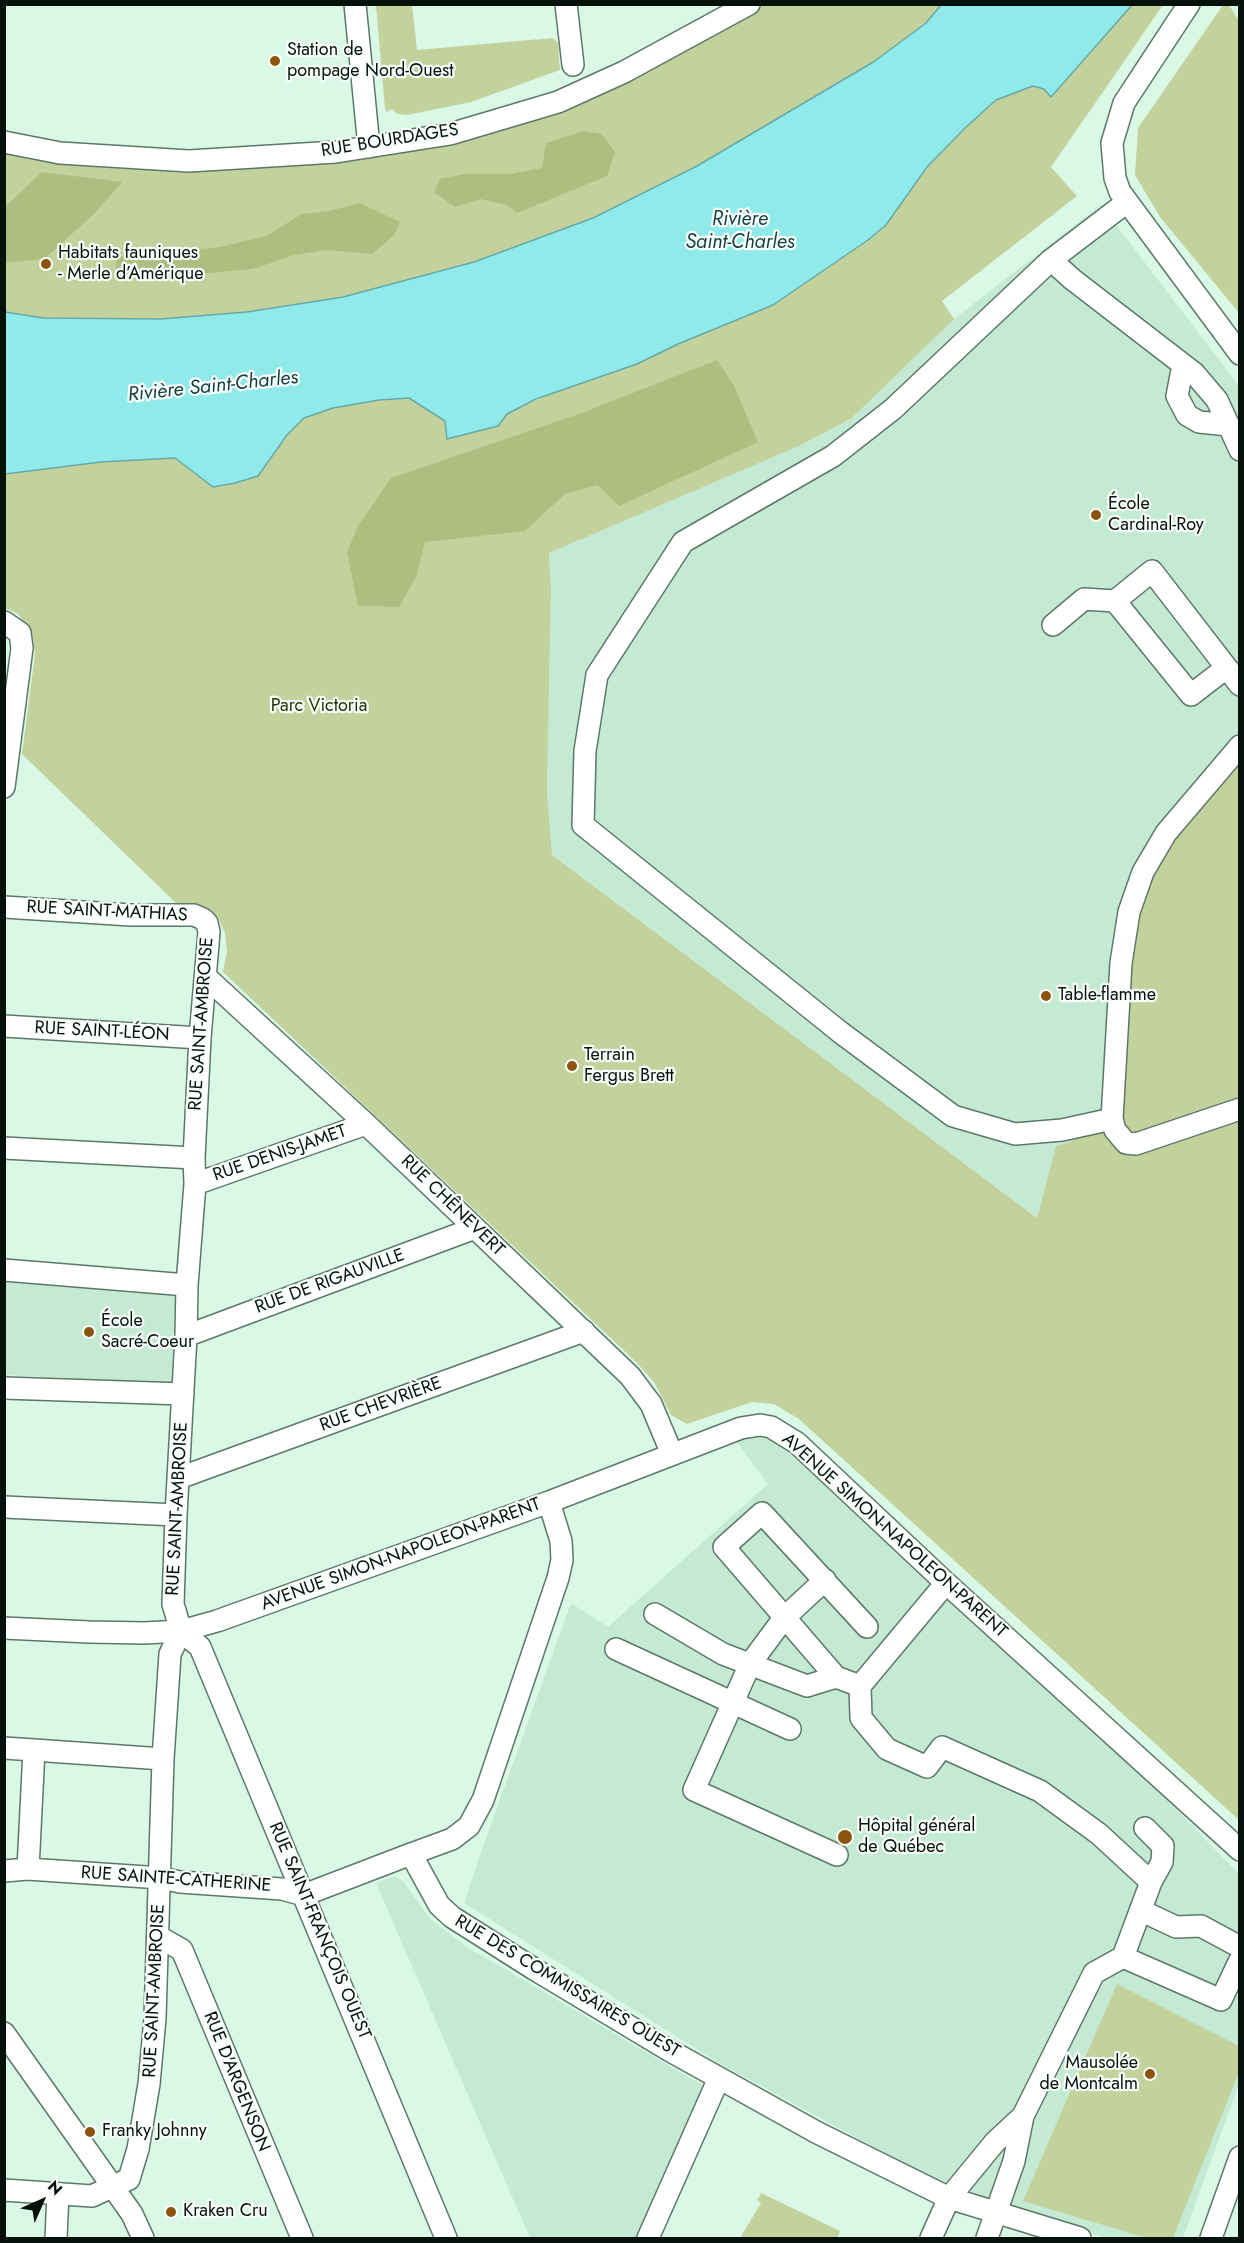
<!DOCTYPE html>
<html>
<head>
<meta charset="utf-8">
<style>
	body { margin:0 }
	#map { position:relative; width:1244px; height:2243px; overflow:hidden; background:#d9f8e5; font-family:Jost,sans-serif }
	canvas { display:block }
	.frame { position:absolute; inset:0; border:6px solid #07110b; pointer-events:none }
	.north { position:absolute; left:12px; top:2171px; width:60px; height:60px; -webkit-text-stroke:4px #f8fefa; paint-order:stroke; rotate:45deg; font-size:16px; font-weight:700; line-height:24px; text-align:center; color:#07110b }
	.north::after { content:''; display:block; margin:auto; width:21px; height:27px; background:#07110b; clip-path:polygon(50% 0,100% 100%,50% 72%,0 100%) }
</style>
</head>
<body>
<div id="map">
<canvas width="1244" height="2243"></canvas>
<div class="frame"></div>
<div class="north">N</div>
</div>
<script>
const c = document.querySelector('canvas').getContext('2d');
c.lineJoin = 'round';
function fillPath(path, color) {
  c.fillStyle = color;
  c.fill(path, 'evenodd');
}
function poly(rows) {
  const path = new Path2D();
  for (const r of rows) {
    path.moveTo(r[0], r[1]);
    for (let i = 2; i < r.length; i += 2) path.lineTo(r[i], r[i + 1]);
  }
  return path;
}
function strokePath(path, color, width, dash) {
  c.strokeStyle = color;
  c.lineWidth = width;
  c.lineCap = dash ? 'butt' : 'round';
  c.setLineDash(dash || []);
  c.stroke(path);
}
function write(font, color, halo, rows, align = 'center') {
  c.font = font + ' Jost,sans-serif';
  c.lineWidth = 4.5;
  c.setLineDash([]);
  c.textBaseline = 'middle';
  c.strokeStyle = halo;
  c.fillStyle = color;
  for (const [text, x, y, turn = 0] of rows) {
    c.save();
    c.translate(x, y);
    c.rotate((+turn || 0) * Math.PI / 180);
    c.textAlign = isNaN(turn) ? turn : align;
    if (halo) c.strokeText(text, 0, 0);
    c.fillText(text, 0, 0);
    c.restore();
  }
}
fillPath(poly([
	[1101,205,1239,386,1239,746,1112,1119,1070,1142,1056,1147,1037,1218,551,855,547,792,551,590,549,553,799,446,852,418,954,319],
	[4,1281,177,1290,171,1383,5,1375],
	[752,1437,764,1438,783,1446,800,1457,1166,1799,1239,1874,1239,2084,1183,2238,1108,2238,1077,2230,927,2176,717,2062,464,1903,481,1852,571,1603,608,1627,768,1484,735,1439],
	[395,1876,403,1881,430,1919,467,1947,714,2092,644,2238,530,2238,376,1883]
]), '#c5ead4');
fillPath(poly([
	[376,5,412,5,417,50,552,38,558,42,560,70,471,102,407,115,397,114,392,109,387,112,385,109],
	[749,5,942,5,926,23,875,61,697,166,593,218,474,262,343,297,247,312,161,319,43,318,5,312,4,142,189,161,492,123],
	[1132,5,1163,5,1051,167,1077,196,942,301,954,319,852,418,799,446,549,553,551,590,547,792,552,855,1037,1218,1056,1146,1070,1142,1112,1118,1121,964,1166,833,1239,746,1239,1820,799,1419,774,1404,752,1402,687,1424,671,1415,654,1382,636,1362,223,972,227,951,225,933,218,918,210,909,198,904,176,903,22,754,35,654,32,633,18,614,5,608,5,474,101,462,175,458,213,487,258,476,287,435,304,418,333,408,379,400,409,398,445,421,447,439,567,387,637,364,678,344,773,305,868,240,886,225,927,167,965,128,996,100,1033,86,1044,89,1051,97],
	[1223,5,1229,5,1239,21,1239,313,1160,217,1135,175,1138,128],
	[1117,1984,1239,2046,1239,2072,1173,2238,1147,2238,1023,2201],
	[761,2193,840,2231,837,2238,740,2238,761,2203,757,2200]
]), '#c3d29c');
fillPath(poly([
	[584,131,602,134,615,152,607,176,517,213,507,205,480,199,455,207,434,192,440,179,464,174,511,174,542,168,546,143],
	[42,172,122,182,94,214,44,259,5,263,5,205,7,205],
	[360,203,400,222,395,234,372,254,327,250,294,255,253,269,146,279,116,272,116,257,220,247,266,236,302,214,329,211],
	[717,360,734,386,758,442,619,506,598,485,565,494,525,531,425,542,417,575,399,607,358,606,347,552,358,526,391,478,579,414]
]), '#aebe80');
const water = poly([
	[942,4,1132,5,1051,97,1044,89,1033,86,996,100,965,128,927,167,886,225,868,240,773,305,678,344,637,364,536,399,507,414,498,426,447,439,445,421,409,398,379,400,333,408,304,418,287,435,258,476,235,483,213,487,175,458,101,462,5,474,5,312,43,318,161,319,247,312,343,297,474,262,593,218,697,166,875,61,926,23,942,4]
]);
fillPath(water, '#90eaea');
strokePath(water, '#67a9a7', 1.5);
const minor = poly([
	[355,4,369,147],
	[566,4,573,65],
	[1189,4,1124,103,1112,143,1115,178,1120,192,1240,354],
	[4,142,60,153,189,161,336,152,450,134,558,102,624,72,749,4],
	[1051,260,1072,279,1194,373,1217,400,1240,450],
	[1183,365,1177,396,1187,415,1199,422,1229,425],
	[4,622,20,633,22,648,4,787],
	[1053,625,1084,599,1115,601],
	[1226,668,1191,695,1115,601,1152,571,1240,685],
	[1240,746,1166,833,1143,872,1129,912,1121,963,1112,1119,1115,1130,1126,1143,1136,1144,1240,1109],
	[4,907,131,915,194,915,203,919,207,923,209,932,200,1038,194,1158,195,1184,187,1285,186,1336,176,1515,173,1604,181,1631,170,1654,163,1759,155,2018,149,2084,138,2149,129,2179,92,2196,4,2190],
	[206,977,366,1124,630,1376,651,1404,672,1454],
	[4,1026,200,1038],
	[1112,1119,1062,1130,1015,1134,953,1116,840,1032,583,825,585,751,597,675,683,542,833,456,893,409,1051,260,1127,202],
	[4,1148,194,1158],
	[195,1184,366,1124],
	[4,1270,187,1285],
	[186,1336,475,1228],
	[4,1388,183,1394],
	[179,1478,584,1331],
	[549,1502,561,1541,562,1560,558,1578,483,1800,469,1826,452,1839,411,1854,439,1905,452,1917,534,1969,667,2049,816,2132,949,2198,1080,2238],
	[4,1507,176,1515],
	[825,1580,784,1618,750,1664,694,1790,837,1855],
	[655,1614,723,1654,807,1686,836,1677,860,1686,946,1583],
	[4,1628,89,1632,144,1633,181,1631,217,1621,549,1502,741,1428,760,1425,771,1427,797,1443,946,1583,1240,1850],
	[181,1631,200,1647,446,2238],
	[616,1649,790,1729],
	[836,1677,724,1547,762,1513,867,1627],
	[860,1686,861,1718,887,1749,927,1767,942,1747,1040,1791,1099,1834,1151,1882],
	[4,1748,34,1750],
	[28,1869,34,1750,163,1759],
	[4,1871,28,1869,161,1878,180,1882,282,1889,304,1895,411,1854],
	[1142,1911,1176,1927,1201,1926,1240,1947],
	[159,1937,182,1950,302,2238],
	[1123,1957,1221,2000,1240,1960],
	[4,2033,132,2214,143,2238],
	[56,2238,58,2194],
	[648,2238,719,2078],
	[931,2238,949,2198,995,2142,1023,2116],
	[987,2238,1014,2161,1023,2116,1094,1973,1123,1957,1151,1882,1162,1862,1163,1846,1145,1828],
	[1211,2238,1240,2157]
]);
strokePath(minor, '#5c7868', 24);
strokePath(minor, '#fff', 21);
for (const [x, y, r, color] of [
	[275,61,6,"#8e540f"],
	[46,264,6,"#8e540f"],
	[1096,515,6,"#8e540f"],
	[1046,996,6,"#8e540f"],
	[572,1066,6,"#8e540f"],
	[89,1332,6,"#8e540f"],
	[845,1837,8,"#8e540f"],
	[1150,2074,6,"#8e540f"],
	[90,2132,6,"#8e540f"],
	[171,2212,6,"#8e540f"]
]) {
  const dot = new Path2D();
  dot.arc(x, y, r, 0, 2 * Math.PI);
  c.fillStyle = color;
  c.fill(dot);
  strokePath(dot, '#f8fefa', 2);
}
write('18px', '#07110b', '#f8fefa', [
	["Station de",287,51],
	["pompage Nord-Ouest",287,72],
	["Habitats fauniques",58,254],
	["- Merle d’Amérique",58,275],
	["École",1108,505],
	["Cardinal-Roy",1108,526],
	["Table-flamme",1058,996],
	["Terrain",584,1056],
	["Fergus Brett",584,1077],
	["École",101,1322],
	["Sacré-Coeur",101,1343],
	["Hôpital général",858,1827],
	["de Québec",858,1848],
	["Mausolée",1138,2064,"right"],
	["de Montcalm",1138,2085,"right"],
	["Franky Johnny",102,2132],
	["Kraken Cru",183,2212]
], 'left');
write('18px', '#07110b', '#f8fefa', [
	["RUE BOURDAGES",390,141,-9],
	["RUE SAINT-MATHIAS",107,912,3],
	["RUE SAINT-AMBROISE",202,1024,-86],
	["RUE SAINT-LÉON",102,1032,3],
	["RUE DENIS-JAMET",280,1154,-19],
	["RUE CHÊNEVERT",452,1206,44],
	["RUE DE RIGAUVILLE",330,1282,-20],
	["RUE CHEVRIÈRE",381,1405,-20],
	["RUE SAINT-AMBROISE",178,1509,-87],
	["AVENUE SIMON-NAPOLEON-PARENT",894,1536,42],
	["AVENUE SIMON-NAPOLEON-PARENT",401,1555,-20],
	["RUE SAINTE-CATHERINE",176,1880,4],
	["RUE SAINT-FRANÇOIS OUEST",319,1931,67],
	["RUE DES COMMISSAIRES OUEST",567,1987,31],
	["RUE SAINT-AMBROISE",155,1991,-87],
	["RUE D'ARGENSON",236,2082,68]
]);
write('18px', '#283100', '#f8fefa', [
	["Parc Victoria",319,707]
]);
write('italic 20px', '#143e3f', '#f8fefa', [
	["Rivière",740,220],
	["Saint-Charles",740,243],
	["Rivière Saint-Charles",213,387,-6]
]);
</script>
</body>
</html>
